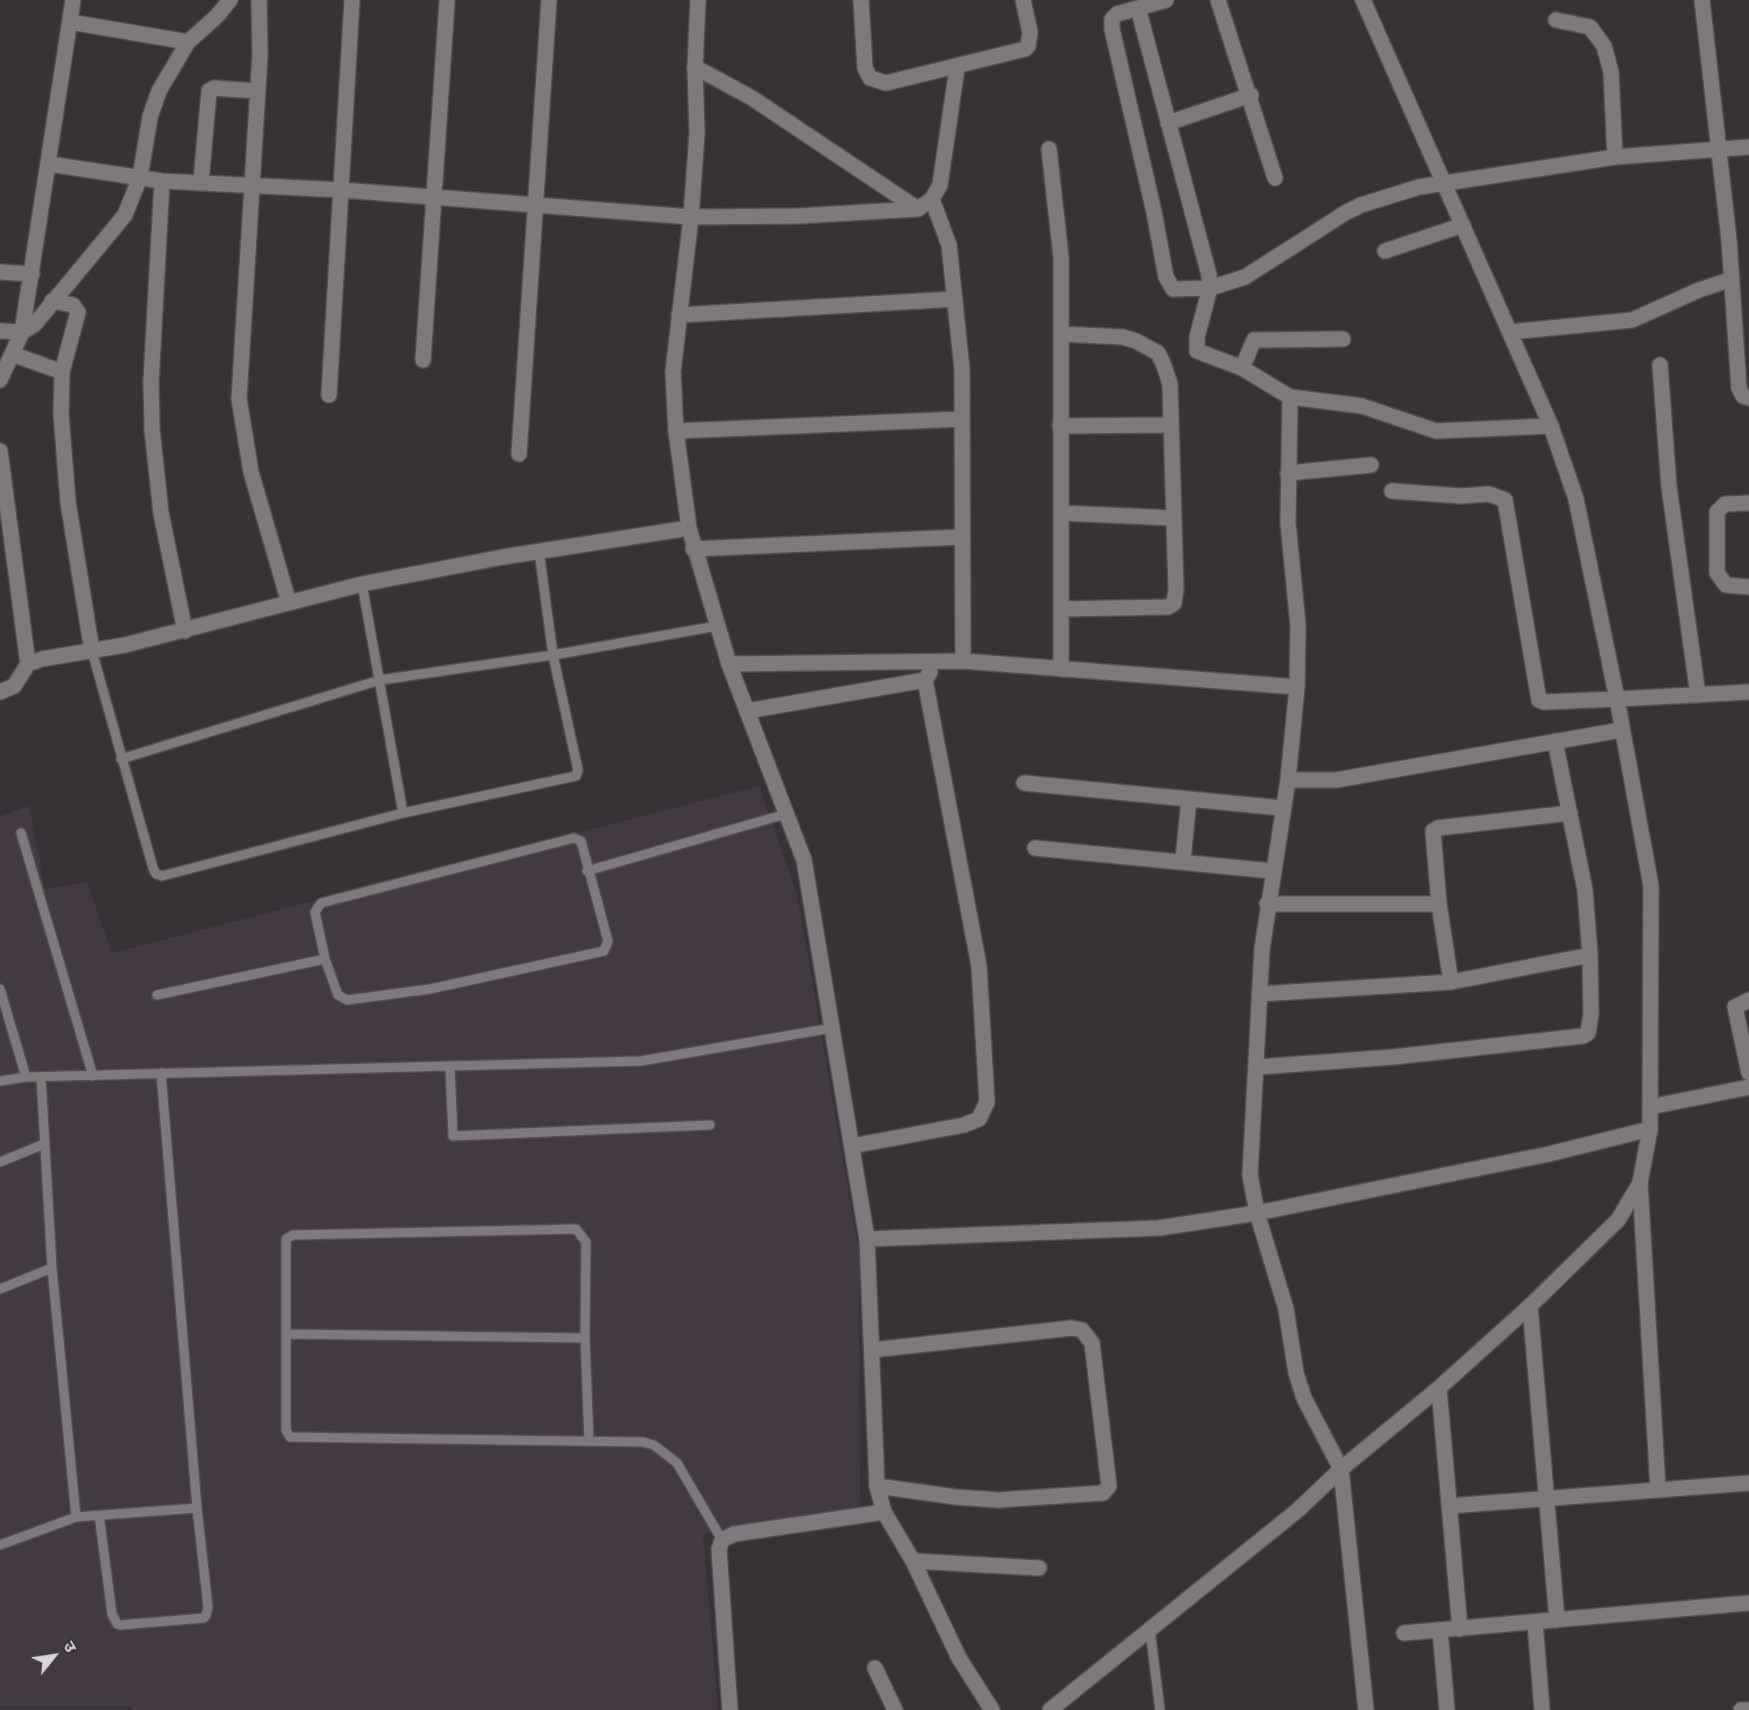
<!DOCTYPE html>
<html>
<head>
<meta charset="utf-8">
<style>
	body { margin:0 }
	#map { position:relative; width:1749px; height:1710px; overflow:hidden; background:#373235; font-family:Rubik,"Noto Sans Devanagari",sans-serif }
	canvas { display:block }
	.north { position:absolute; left:24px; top:1626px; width:60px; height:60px; -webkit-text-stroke:4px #373235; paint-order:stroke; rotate:60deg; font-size:16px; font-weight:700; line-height:24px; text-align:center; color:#d7d4d6 }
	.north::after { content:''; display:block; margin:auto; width:21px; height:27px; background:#d7d4d6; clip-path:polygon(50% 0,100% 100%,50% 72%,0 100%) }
</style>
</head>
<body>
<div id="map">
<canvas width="1749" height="1710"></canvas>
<div class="north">उ</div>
</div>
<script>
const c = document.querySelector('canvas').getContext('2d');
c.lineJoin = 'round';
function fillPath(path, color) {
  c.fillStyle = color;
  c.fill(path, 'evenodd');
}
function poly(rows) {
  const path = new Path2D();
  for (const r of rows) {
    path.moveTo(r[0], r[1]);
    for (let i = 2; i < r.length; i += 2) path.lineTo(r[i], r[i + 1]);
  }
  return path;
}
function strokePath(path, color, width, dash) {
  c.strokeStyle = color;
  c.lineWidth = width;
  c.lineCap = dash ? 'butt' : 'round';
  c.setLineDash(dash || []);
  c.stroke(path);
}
fillPath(poly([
	[759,786,797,894,859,1253,860,1509,703,1534,718,1710,133,1710,131,1706,0,1706,0,816,29,806,45,889,87,882,112,953]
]), '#433940');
const lane = poly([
	[362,584,403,813],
	[92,651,153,868,156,874,162,876,403,813,576,776,578,770,553,655,539,551],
	[121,759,380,680,553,655,717,626],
	[21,833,93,1076],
	[587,871,786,814],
	[0,989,26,1077],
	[157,995,325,959,315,912,321,903,574,838,581,841,608,941,604,951,430,989,347,1000,338,995,325,959],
	[450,1067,453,1136,710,1125],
	[41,1077,52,1268,76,1517],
	[0,1081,26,1077,641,1061,832,1028],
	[0,1162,44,1144],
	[0,1289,52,1268],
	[288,1334,585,1338],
	[589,1441,585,1338,586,1242,576,1229,293,1235,286,1239,286,1430,290,1437,643,1442,654,1445,677,1463,722,1540],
	[99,1515,112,1614,117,1624,120,1625,204,1618,206,1615,208,1607,197,1508,161,1073],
	[0,1545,76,1517,197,1508],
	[1150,1630,1160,1710]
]);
const street = poly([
	[259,0,260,55,239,399,251,472,289,603],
	[861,0,865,68,870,78,886,83,1025,49,1028,46,1030,32,1023,0],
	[1166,0,1117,14,1112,19,1112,29,1154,212,1166,277,1173,289,1210,288,1245,277,1345,213,1361,205,1419,187,1615,157,1749,147],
	[1218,0,1275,178],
	[1702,0,1729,240,1739,388,1743,396,1749,398],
	[1138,8,1209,275,1210,288,1197,337,1197,351,1242,368,1290,397,1362,406,1436,431,1551,426],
	[1556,20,1590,27,1604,46,1611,72,1615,157],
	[70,22,188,42],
	[695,67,752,98,918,209],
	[1168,123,1251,95],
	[1049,149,1061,257,1061,669],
	[49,164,162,181,342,190,691,217,798,216,918,209,932,199,940,185,957,68],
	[162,181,151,382,152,429,161,513,185,631],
	[201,182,209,91,214,88,257,91],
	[1385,251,1463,225],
	[0,272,32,274],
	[52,301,73,305,78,312,62,372,61,414,68,502,92,651],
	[679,315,955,299],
	[0,331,22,332,34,325,125,215,140,177,150,117,159,91,188,42,217,16,230,0],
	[1510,332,1632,320,1699,290,1732,279],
	[12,354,62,372],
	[423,360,447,2],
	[1660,365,1669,487,1698,695],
	[1242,368,1254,340,1343,339],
	[0,380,22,332,73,0],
	[329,395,352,0],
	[1290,397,1288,523,1298,625,1297,687,1288,780,1262,949,1250,1175,1257,1213,1286,1309,1296,1373,1304,1398,1341,1469,1366,1710],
	[1060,426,1171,425],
	[676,431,962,419],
	[0,451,28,664],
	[519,454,549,0],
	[1288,473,1371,465],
	[1392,491,1461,496,1489,494,1505,500,1539,700,1544,702,1617,699,1749,692],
	[1749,503,1725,504,1717,512,1717,573,1726,585,1749,587],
	[1061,513,1174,518],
	[693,549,961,537],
	[1061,609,1168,607,1174,603,1176,590,1170,384,1163,363,1158,353,1136,341,1123,337,1061,334],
	[963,661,1297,687],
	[729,664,963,661,962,369,949,245,932,199],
	[0,692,14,686,28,664,42,659,125,645,362,584,503,557,689,528],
	[747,711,925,680,930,672],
	[1288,780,1336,780,1621,730],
	[1024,783,1282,808],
	[1035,848,1272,871],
	[1183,860,1189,799],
	[1267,904,1439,904],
	[1451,982,1439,904,1433,831,1438,828,1570,813],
	[1259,994,1451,982,1590,955],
	[1749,1000,1735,1007,1749,1073],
	[1258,1067,1393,1057,1583,1036,1588,1033,1591,1014,1590,955,1585,890,1555,741],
	[1650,1107,1749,1087],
	[852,1146,964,1125,979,1119,987,1102,979,966,925,680],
	[1640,1183,1658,1489],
	[867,1239,1159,1228,1257,1213,1549,1154,1650,1129],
	[1530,1306,1557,1620],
	[872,1350,1072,1328,1082,1330,1092,1343,1109,1486,1103,1493,998,1500,956,1497,877,1486],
	[1439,1388,1460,1629],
	[1449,1506,1749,1483],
	[913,1561,1039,1568],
	[1535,1622,1542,1710],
	[1440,1630,1447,1710],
	[1404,1633,1749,1603],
	[875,1668,895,1710],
	[730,1710,719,1549,722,1540,734,1534,884,1512],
	[1741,1710,1749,1710]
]);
const secondary = poly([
	[698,0,695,67,697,133,691,217,673,372,676,431,689,528,729,664,804,860,867,1239,877,1486,884,1512,913,1561,959,1658,992,1710],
	[1050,1710,1298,1510,1341,1469,1439,1388,1530,1306,1618,1220,1640,1183,1650,1129,1651,886,1617,699,1576,499,1551,426,1363,0]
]);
strokePath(lane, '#524e51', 12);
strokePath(street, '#524e51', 18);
strokePath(secondary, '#524e51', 18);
strokePath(lane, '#7d797c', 9);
strokePath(street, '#7d797c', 15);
strokePath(secondary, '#7d797c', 15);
</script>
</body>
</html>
